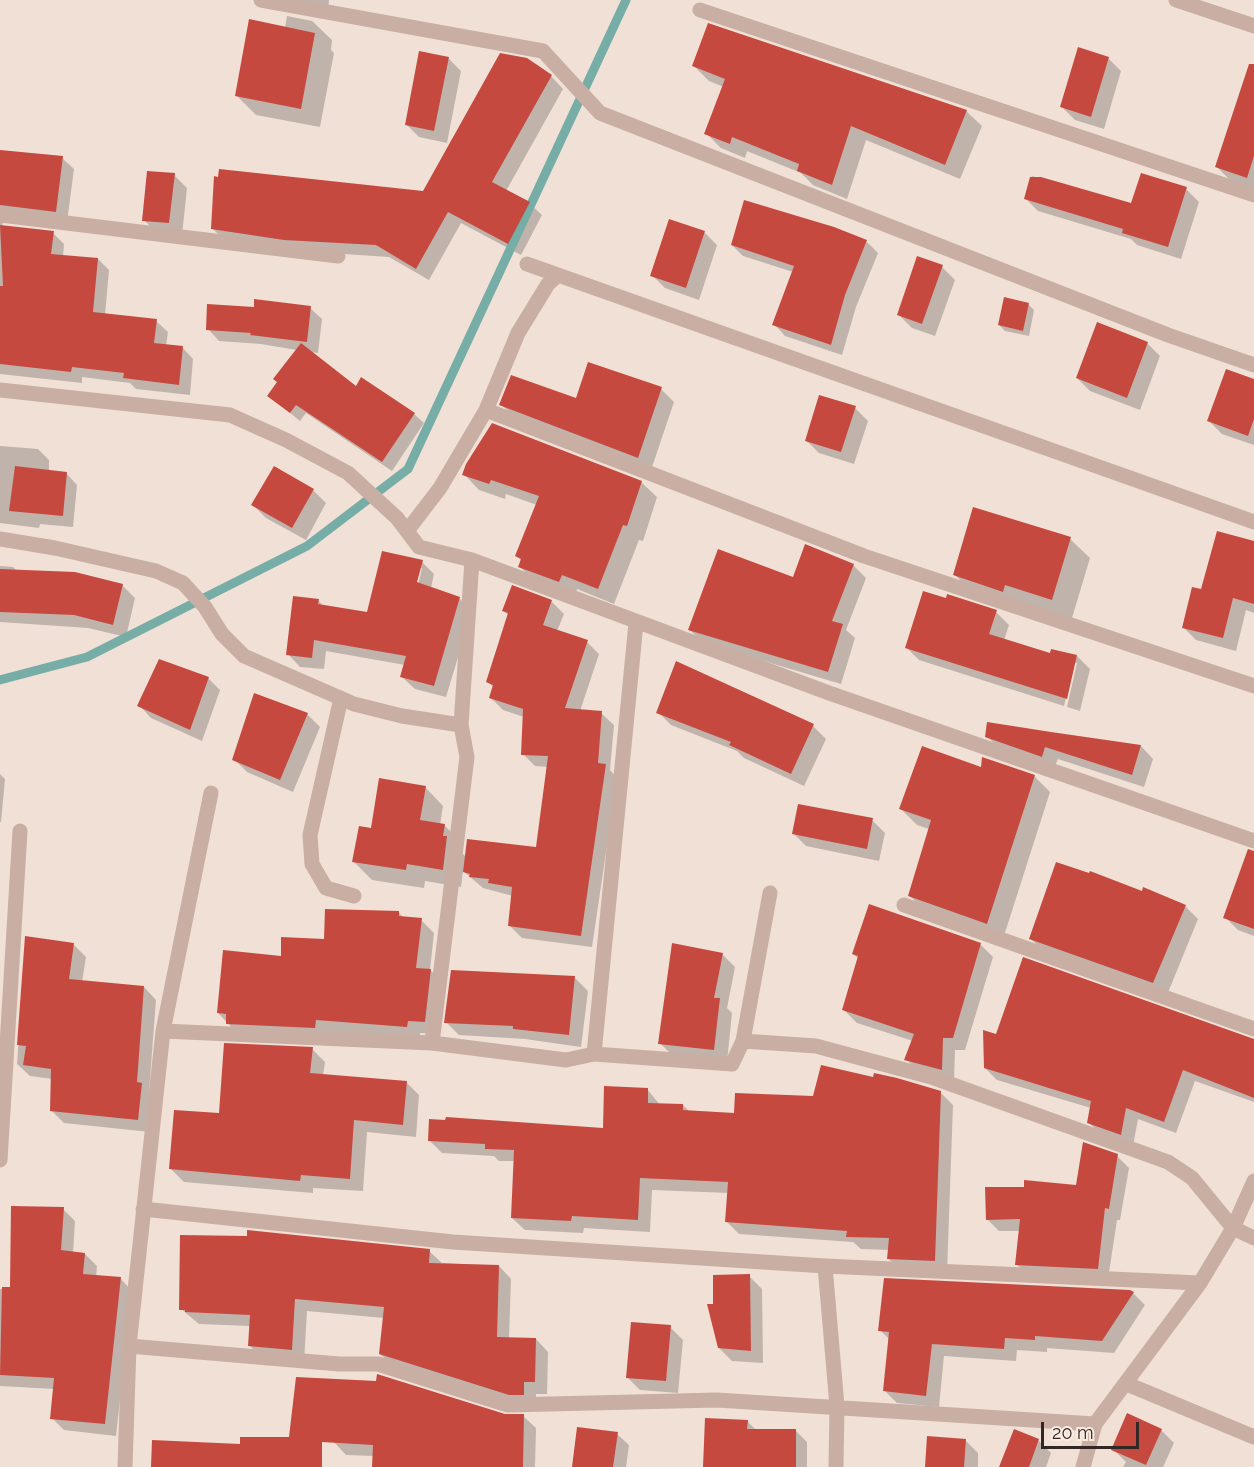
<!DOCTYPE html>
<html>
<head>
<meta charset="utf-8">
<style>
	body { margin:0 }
	#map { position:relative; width:1254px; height:1467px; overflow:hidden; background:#f1e0d6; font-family:Raleway,sans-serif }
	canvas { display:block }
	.scale { position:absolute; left:1041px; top:1422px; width:98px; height:27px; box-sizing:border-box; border:3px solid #332725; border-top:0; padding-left:8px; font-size:18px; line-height:21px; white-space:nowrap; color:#332725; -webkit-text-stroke:4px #f9ebe2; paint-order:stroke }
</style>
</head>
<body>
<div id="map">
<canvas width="1254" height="1467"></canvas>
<div class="scale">20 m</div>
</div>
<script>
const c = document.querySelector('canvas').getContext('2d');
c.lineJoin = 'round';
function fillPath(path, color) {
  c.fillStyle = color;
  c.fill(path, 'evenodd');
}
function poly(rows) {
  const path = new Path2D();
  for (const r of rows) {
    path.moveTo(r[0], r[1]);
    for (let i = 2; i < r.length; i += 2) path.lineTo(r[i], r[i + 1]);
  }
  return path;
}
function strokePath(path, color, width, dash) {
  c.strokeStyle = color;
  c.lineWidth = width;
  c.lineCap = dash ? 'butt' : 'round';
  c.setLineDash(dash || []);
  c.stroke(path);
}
fillPath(poly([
	[295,0,329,0,328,12],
	[287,16,312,21,332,40,331,50,334,53,320,127,256,115,236,95,285,28],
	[448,58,461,71,447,143,419,137,406,124],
	[1108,58,1121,71,1104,129,1075,120,1062,107],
	[694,66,966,111,982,126,960,179,866,140,847,199,813,185,801,173,747,151,745,158,721,148,706,133,724,87,709,81],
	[551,76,563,89,506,191,529,203,542,215,521,255,461,223,429,280,389,257,298,251,225,241,212,228,424,192],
	[1254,112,1254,188,1230,180,1217,167],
	[0,152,62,158,74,169,67,222,3,221,2,227,53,233,64,244,63,257,98,259,109,270,105,315,156,321,168,332,166,346,182,347,193,359,190,395,136,389,130,383,82,377,82,383,0,374],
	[174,175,187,188,182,235,157,233,144,220],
	[1032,176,1132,205,1186,189,1199,202,1181,259,1137,245,1131,239,1038,211,1025,198],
	[704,232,717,245,699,300,665,288,652,275],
	[866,241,878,253,856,307,842,355,785,336,774,324,793,272,743,256,732,245],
	[942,267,955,280,935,336,912,328,899,315],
	[1028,304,1034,310,1029,336,1005,331,999,325],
	[310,308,322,319,318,353,310,352,356,388,414,414,424,423,392,471,306,413,300,421,269,396,297,350,261,344,219,341,208,329,255,309],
	[1147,343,1160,356,1140,410,1090,391,1077,378],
	[1254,380,1254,445,1222,434,1209,421],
	[661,389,674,402,651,470,514,417,501,404,577,399],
	[855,408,868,421,854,464,819,453,806,440],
	[0,446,38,449,49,460,49,472,66,473,77,485,73,527,40,524,39,528,0,523],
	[464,474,641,482,657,497,643,541,639,540,614,604,577,589,575,597,536,582,520,567,522,561,517,556,537,505,506,494,505,499,479,490],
	[313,490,326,503,306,540,266,518,253,505],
	[1070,539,1090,558,1072,618,974,594,955,575],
	[1254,542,1254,613,1246,610,1236,651,1196,640,1183,627,1202,590],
	[422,562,434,574,431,588,459,598,472,611,446,697,415,689,402,677,405,665,326,651,324,669,300,667,288,654,318,600,324,607,368,614],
	[419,568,422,568,417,590,414,589],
	[853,565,866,578,846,630,855,638,841,684,703,643,690,630,793,579],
	[0,566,13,567,17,571,122,585,135,598,126,637,88,628,0,622],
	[513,587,552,602,564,614,557,631,587,642,599,654,580,711,601,713,614,725,610,770,617,778,592,947,522,938,510,926,513,896,483,888,463,871,461,887,425,881,424,888,372,880,354,862,372,829,425,787,443,806,440,825,444,825,463,844,461,852,466,857,537,849,548,767,535,766,523,754,524,717,503,710,491,698,494,688,488,682,509,616,504,611],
	[996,612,1009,625,1004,640,1051,655,1077,656,1090,669,1080,711,1064,706,1067,707,1077,663,1074,663,1064,706,919,660,906,647],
	[208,678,220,690,202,741,151,718,139,705],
	[255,695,307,714,320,727,293,792,247,772,234,759],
	[658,712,813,726,826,739,804,786,744,758,737,751,671,725],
	[987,736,1141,746,1153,759,1144,787,1058,759,1054,768,999,749],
	[982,769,1034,776,1050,792,1003,939,926,912,910,896,929,829,917,825,901,809],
	[0,774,5,779,1,822,0,822],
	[872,820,885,833,879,861,806,846,793,833],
	[1254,869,1254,936,1238,930,1225,917],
	[1185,906,1198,919,1167,995,1044,952,1031,939],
	[399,913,404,918,421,920,434,933,430,970,444,983,437,1034,420,1033,420,1039,240,1036,218,1013,282,958],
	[26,938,73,944,86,957,82,982,144,987,156,1000,149,1092,150,1132,64,1123,51,1110,52,1079,30,1076,17,1064],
	[980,944,993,957,965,1050,955,1050,954,1082,919,1072,906,1059,913,1041,857,1023,844,1010,859,959,853,954],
	[722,954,735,967,727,1008,732,1013,727,1062,673,1056,660,1043],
	[575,978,588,991,581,1047,525,1039,459,1035,446,1022],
	[997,1036,1254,1039,1254,1102,1195,1081,1176,1133,1138,1119,1133,1146,1101,1134,1088,1122,1091,1108,997,1080,985,1068],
	[312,1049,325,1062,323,1076,406,1082,419,1095,416,1137,367,1132,363,1191,313,1188,313,1193,184,1182,171,1169,220,1114],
	[647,1089,660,1105,683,1105,690,1112,736,1115,814,1098,940,1092,953,1105,947,1273,901,1271,888,1258,889,1250,861,1249,853,1242,739,1234,726,1221,729,1193,652,1190,650,1232,584,1228,583,1233,525,1230,512,1218,515,1161,499,1161,494,1156,442,1153,430,1141,604,1130],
	[1117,1156,1129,1168,1120,1220,1117,1220,1108,1279,1029,1276,1016,1264,1020,1231,999,1231,987,1219,1077,1187],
	[63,1209,75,1221,73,1253,85,1254,97,1266,96,1277,120,1278,132,1291,116,1436,64,1430,52,1418,54,1389,0,1386,0,1289,11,1289],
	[429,1251,442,1263,499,1266,511,1279,509,1339,536,1339,548,1352,547,1394,536,1394,536,1407,393,1366,380,1354,384,1318,307,1311,304,1362,262,1358,250,1346,251,1326,199,1324,181,1309],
	[749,1276,762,1289,763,1363,732,1361,719,1348,714,1306],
	[1133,1293,1145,1305,1114,1353,1047,1348,1047,1352,1017,1350,1016,1361,944,1356,939,1407,897,1403,884,1390,890,1340,880,1330],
	[670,1327,683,1340,678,1393,640,1390,627,1377],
	[505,1416,523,1416,536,1428,535,1467,374,1467,374,1456,346,1455,334,1442],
	[747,1421,756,1430,796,1431,807,1442,807,1467,704,1467],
	[1161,1430,1174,1443,1163,1467,1123,1467,1126,1462,1113,1449],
	[617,1434,629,1445,626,1467,576,1467],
	[965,1440,978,1453,978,1467,927,1467],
	[1038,1440,1051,1453,1046,1467,1001,1467]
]), '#0003');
strokePath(poly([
	[0,680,87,657,307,546,408,469,626,0]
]), '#76ada6', 9);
fillPath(poly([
	[249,19,315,33,301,109,235,96],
	[708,23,967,110,945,165,851,126,832,185,797,171,799,164,732,137,730,144,704,134,725,79,692,66],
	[1078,47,1109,57,1091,117,1060,107],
	[419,51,449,57,434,131,405,125],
	[500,53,527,58,552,75,492,182,530,202,508,244,448,212,416,269,376,245,284,240,211,229,214,176,218,177,219,169,423,191],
	[1249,64,1254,64,1254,156,1247,178,1215,167],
	[0,150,63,156,56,212,0,205],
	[147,171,175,173,169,223,142,221],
	[1141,173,1187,187,1168,247,1122,233,1123,229,1024,199,1030,177,1041,177,1131,203],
	[744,200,834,227,867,240,845,295,831,345,772,325,794,266,731,245],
	[669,219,705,231,686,288,650,276],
	[0,225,54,231,51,254,98,258,93,312,157,319,154,343,183,346,179,385,123,378,124,373,72,367,71,372,0,364,0,286,3,286],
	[917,256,943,265,922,324,897,315],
	[1004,297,1029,303,1023,331,998,325],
	[254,299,311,306,307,342,250,335,251,333,206,330,207,304,254,307],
	[1097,322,1148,342,1127,398,1076,378],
	[301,343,356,386,361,377,415,413,382,462,296,405,290,413,267,396,277,382,273,379],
	[588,362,662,387,638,458,499,405,511,375,576,398],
	[1226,369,1254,379,1254,419,1248,436,1207,421],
	[819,395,856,406,841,452,805,441],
	[492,423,642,481,627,526,623,525,598,589,562,575,559,582,518,567,521,559,515,556,539,496,491,480,489,484,462,475,466,464],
	[15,466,67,472,63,516,9,511],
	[274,466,314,489,292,528,251,505],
	[973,507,1071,537,1052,600,1005,585,1003,592,953,575],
	[1217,531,1254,541,1254,604,1233,598,1223,638,1182,628,1192,587,1201,589],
	[805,544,854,564,832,621,843,624,828,672,688,630,718,549,793,577],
	[382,551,423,560,417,582,460,597,434,686,400,677,406,656,314,640,312,658,286,655,293,596,319,599,318,604,367,612],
	[0,569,75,572,123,584,113,625,74,615,0,612],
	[512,585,552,600,543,625,588,640,565,708,602,711,598,763,606,764,581,936,508,926,512,887,488,883,489,879,469,877,470,874,463,872,467,839,536,847,548,756,521,755,523,709,489,698,493,685,486,682,508,613,502,611],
	[923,591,946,598,947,594,997,610,989,634,1050,653,1051,649,1077,655,1067,699,905,648],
	[159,659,209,677,190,730,137,706],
	[676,661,814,724,791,774,729,745,731,742,656,713],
	[254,693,308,713,280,780,232,760],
	[987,722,1051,732,1141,745,1132,775,1045,747,1042,757,985,737],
	[922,746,981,767,982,757,1035,775,987,924,908,896,931,820,899,809],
	[379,778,426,786,420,820,445,824,443,836,447,836,443,870,407,864,406,870,352,862,359,826,371,828],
	[798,804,873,818,867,849,792,834],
	[1248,849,1254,851,1254,929,1223,918],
	[1056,862,1089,873,1090,871,1142,891,1143,887,1186,905,1153,983,1029,939],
	[869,904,981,943,953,1038,943,1038,942,1070,904,1060,914,1034,842,1010,858,956,852,954],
	[325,909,399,911,399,916,422,918,416,968,431,969,425,1022,408,1021,407,1027,316,1020,315,1028,226,1024,226,1014,217,1013,223,950,281,956,281,937,324,939],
	[25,936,74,943,69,979,144,986,137,1082,142,1083,138,1120,50,1111,51,1069,23,1065,26,1046,17,1045],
	[672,943,723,953,714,998,720,998,714,1050,658,1044],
	[1023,957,1254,1039,1254,1098,1183,1070,1164,1122,1126,1108,1121,1135,1087,1123,1091,1101,984,1068,983,1030,996,1034],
	[451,970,575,976,569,1035,513,1029,513,1026,444,1023],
	[224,1043,313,1047,310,1073,407,1081,403,1125,354,1120,350,1179,301,1175,300,1181,169,1169,174,1110,219,1113],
	[821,1065,873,1077,874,1073,897,1078,941,1091,935,1261,887,1259,889,1238,846,1237,847,1231,725,1222,728,1182,640,1178,638,1220,572,1216,571,1221,511,1218,514,1150,485,1149,485,1144,428,1141,429,1119,445,1120,446,1117,603,1128,604,1086,648,1088,648,1103,683,1104,683,1110,734,1113,735,1093,813,1096],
	[1083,1142,1118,1154,1109,1209,1105,1208,1098,1269,1015,1265,1020,1219,986,1220,985,1187,1024,1187,1024,1180,1076,1185],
	[11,1206,64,1207,61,1250,85,1253,83,1274,121,1277,105,1424,50,1419,54,1378,0,1375,2,1287,10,1287],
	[247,1230,430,1249,429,1263,499,1265,497,1337,536,1338,535,1382,524,1382,524,1395,509,1395,379,1354,384,1307,295,1299,292,1350,248,1346,250,1315,185,1312,185,1310,179,1310,180,1235,247,1236],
	[750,1274,751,1351,718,1348,707,1304,713,1304,713,1275],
	[884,1278,1130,1290,1134,1292,1102,1341,1035,1336,1035,1340,1005,1338,1004,1349,932,1344,926,1396,883,1391,889,1332,878,1331],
	[631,1322,671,1325,666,1381,626,1378],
	[377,1374,505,1414,524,1414,523,1467,372,1467,373,1445,322,1442,322,1467,151,1467,152,1440,240,1444,240,1437,289,1437,296,1377,376,1381],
	[1127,1413,1162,1429,1146,1465,1111,1450],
	[705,1418,748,1420,747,1429,796,1429,796,1467,703,1467],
	[577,1427,618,1432,613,1467,572,1467],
	[1014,1429,1039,1439,1029,1467,999,1467],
	[927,1436,966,1439,964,1467,925,1467]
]), '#c6493f');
strokePath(poly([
	[261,0,543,51,600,113,1168,335,1254,365],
	[1176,0,1254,26],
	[700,10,1254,195],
	[0,215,338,256],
	[527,264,1254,522],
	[0,390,230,415,286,440,348,473,397,518,419,547,472,560,829,693,1254,841],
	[486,410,864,556,1254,686],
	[407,531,440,488,486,410,518,333,548,284,558,275],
	[0,539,55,548,156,571,183,583,205,607,222,634,244,656,354,704,402,716,461,725],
	[341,698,310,835,312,864,326,888,354,896],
	[904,905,1254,1029],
	[163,1031,432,1043,566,1060,594,1054,732,1064,743,1041,770,893],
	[743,1041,816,1046,931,1077,1168,1162,1192,1178,1233,1228,1254,1238],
	[432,1043,467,757,461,725,472,560],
	[594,1054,636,623],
	[0,1160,20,831],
	[143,1209,453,1242,825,1266,1200,1283],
	[825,1266,837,1406,836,1467],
	[129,1346,339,1364,378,1364,508,1405,717,1400,1095,1424],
	[1127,1384,1254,1437],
	[125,1467,129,1346,163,1031,211,793],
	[1083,1467,1095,1424,1200,1283,1233,1228,1254,1181]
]), '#c8aea3', 15);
</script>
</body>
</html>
